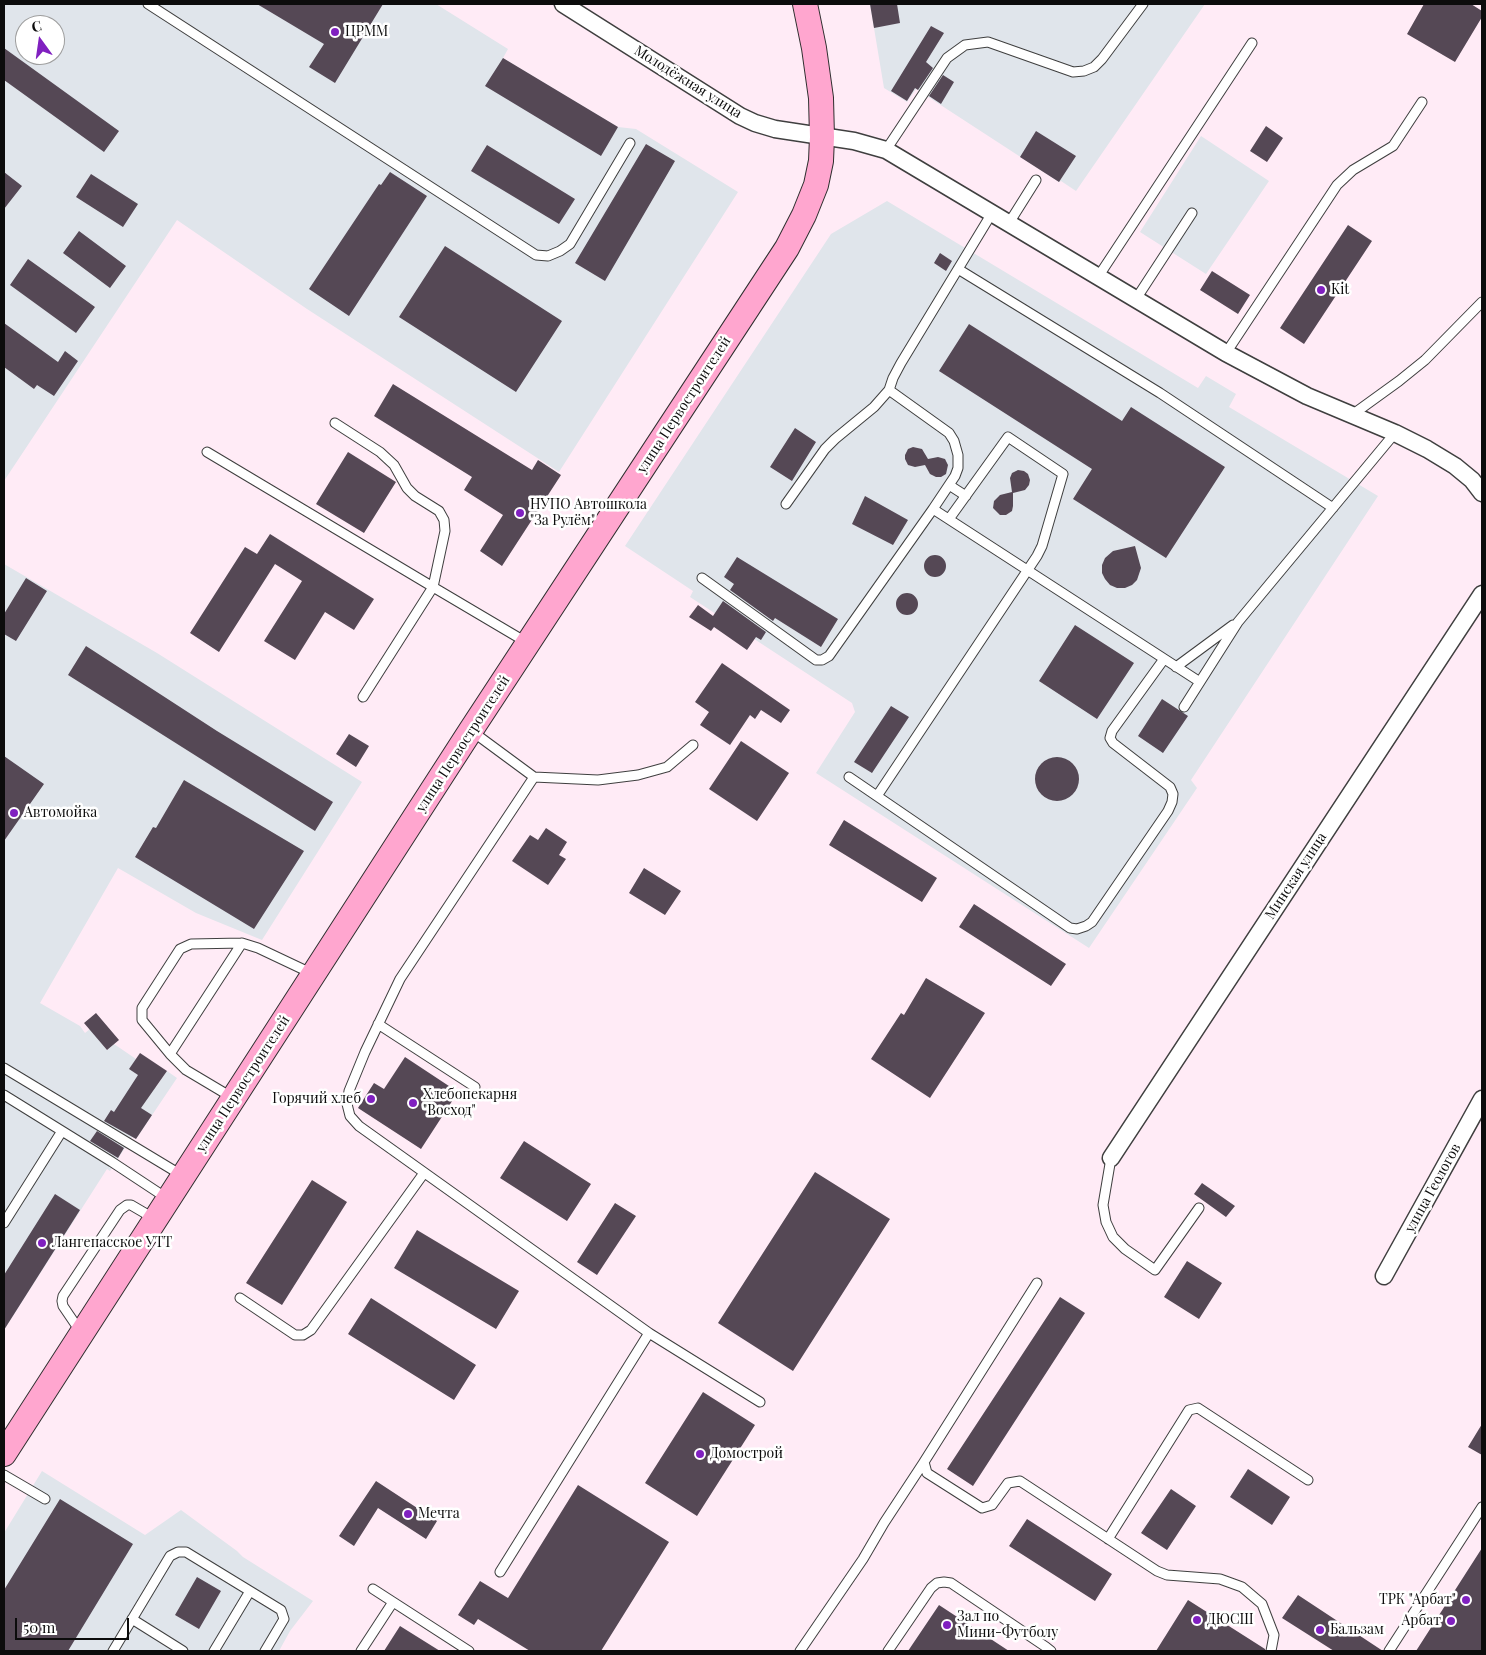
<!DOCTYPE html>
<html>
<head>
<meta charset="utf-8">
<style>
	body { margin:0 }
	#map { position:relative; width:1486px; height:1655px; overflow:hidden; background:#ffebf6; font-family:"Playfair Display",serif }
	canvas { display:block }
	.frame { position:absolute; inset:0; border:5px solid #0c0c0c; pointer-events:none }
	.north { position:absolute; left:15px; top:15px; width:50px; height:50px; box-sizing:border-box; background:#fff; border:1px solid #9e9e9e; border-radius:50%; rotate:346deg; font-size:14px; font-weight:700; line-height:20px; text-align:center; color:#0c0c0c }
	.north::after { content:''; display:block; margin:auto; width:18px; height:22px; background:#8020c0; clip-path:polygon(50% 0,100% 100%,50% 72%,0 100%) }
	.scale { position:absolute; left:15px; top:1618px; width:114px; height:22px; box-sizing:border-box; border:2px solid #0c0c0c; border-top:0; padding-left:6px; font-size:15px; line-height:18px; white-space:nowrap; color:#0c0c0c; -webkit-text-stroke:4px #fff; paint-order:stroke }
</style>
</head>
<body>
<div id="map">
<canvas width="1486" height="1655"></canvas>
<div class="frame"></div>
<div class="north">С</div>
<div class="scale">50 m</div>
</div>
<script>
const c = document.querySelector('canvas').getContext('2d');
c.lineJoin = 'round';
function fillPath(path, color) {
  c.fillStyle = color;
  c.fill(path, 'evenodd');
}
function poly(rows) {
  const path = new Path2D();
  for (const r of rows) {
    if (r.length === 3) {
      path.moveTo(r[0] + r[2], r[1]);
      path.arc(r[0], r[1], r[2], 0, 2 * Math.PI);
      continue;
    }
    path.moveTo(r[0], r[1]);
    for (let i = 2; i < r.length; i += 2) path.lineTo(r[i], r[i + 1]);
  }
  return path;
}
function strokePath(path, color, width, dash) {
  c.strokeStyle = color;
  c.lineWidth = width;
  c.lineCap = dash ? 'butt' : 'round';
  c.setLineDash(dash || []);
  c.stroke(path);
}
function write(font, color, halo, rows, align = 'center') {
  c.font = font + ' "Playfair Display",serif';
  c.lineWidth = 5;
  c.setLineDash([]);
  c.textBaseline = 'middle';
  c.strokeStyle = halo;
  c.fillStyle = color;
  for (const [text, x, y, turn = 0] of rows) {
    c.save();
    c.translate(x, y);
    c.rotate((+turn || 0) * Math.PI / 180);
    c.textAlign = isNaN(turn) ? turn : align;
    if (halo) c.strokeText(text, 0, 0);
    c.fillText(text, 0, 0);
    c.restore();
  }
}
fillPath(poly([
	[4,4,436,4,508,49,503,58,618,127,636,129,738,192,559,472,307,309,177,220,4,481],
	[25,25,55,25,55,55,25,55],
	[870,4,1205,4,1076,191,1061,181,1059,182,916,89,907,102,884,88],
	[1201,136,1269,181,1206,274,1140,232],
	[887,201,1198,388,1206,376,1236,394,1229,407,1378,496,1191,780,1197,788,1089,948,816,773,855,712,852,703,690,597,693,591,625,546,831,234],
	[4,564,157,653,362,782,262,940,196,913,118,868,40,1003,80,1026,85,1033,90,1029,107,1050,114,1044,136,1059,130,1069,156,1087,167,1071,177,1078,136,1139,132,1137,110,1171,107,1169,4,1330],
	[42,1471,145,1535,181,1510,237,1551,243,1557,313,1601,290,1631,279,1651,4,1651,4,1533]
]), '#e0e5eb');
fillPath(poly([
	[257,4,383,4,335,83,309,67,324,44],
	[870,4,897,4,900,23,874,28],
	[1424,4,1471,4,1482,11,1482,17,1455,62,1407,34],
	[931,26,944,33,926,62,933,68,918,90,915,88,907,101,891,91],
	[4,48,119,131,104,152,4,80],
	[503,58,618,127,601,156,485,86],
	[943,75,954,82,941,104,929,96],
	[1266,126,1283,138,1267,162,1250,151],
	[1036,131,1076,156,1059,182,1020,157],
	[646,144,675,161,605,281,575,263],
	[487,145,575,199,559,224,471,171],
	[4,172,22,186,4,209],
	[390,172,427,196,349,316,309,289,379,184,381,185],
	[91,174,138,204,123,227,76,197],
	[1348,225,1372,241,1304,344,1280,328],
	[79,231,126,266,110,288,63,253],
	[445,246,562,321,516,392,399,317],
	[940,253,952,261,946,271,934,263],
	[28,259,95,307,76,333,10,285],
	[1212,271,1250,295,1238,314,1200,290],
	[4,323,58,362,65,351,78,361,54,396,37,385,34,389,4,367],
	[969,324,1122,421,1131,407,1225,467,1166,558,1073,499,1092,469,939,371],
	[393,384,532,470,538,460,561,475,502,566,480,551,503,515,464,490,472,477,374,416],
	[795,428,816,442,792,481,770,467],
	[913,447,922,449,928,459,938,457,945,459,948,465,946,474,941,477,936,477,930,474,925,465,915,467,908,465,905,459,905,455,908,449],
	[348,452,396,482,364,533,316,504],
	[1018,470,1024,471,1028,474,1030,480,1029,485,1025,490,1013,493,1013,506,1012,511,1006,515,1000,515,993,508,994,501,1000,495,1012,492,1010,478,1012,473],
	[865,496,908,520,893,545,852,524],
	[270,534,374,599,354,630,325,612,295,660,264,641,302,581,275,564,219,652,190,633,245,547,257,554],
	[1135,546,1141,568,1137,580,1132,585,1125,588,1117,588,1110,585,1105,579,1102,573,1102,565,1105,558,1113,551],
	[935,566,11],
	[737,557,838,619,821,647,775,618,773,621,730,590,734,584,724,577],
	[26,578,47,591,16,641,4,634,4,614],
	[907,604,11],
	[723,601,766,632,761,640,756,637,747,650,714,627,711,631,689,617,698,605,713,616],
	[1075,625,1134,663,1097,719,1039,681],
	[86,646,217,731,333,802,315,831,68,675],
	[722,663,790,710,781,723,761,710,755,719,750,715,730,745,700,725,709,712,695,702],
	[1162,699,1188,716,1163,753,1138,736],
	[891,706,909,717,872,773,854,762],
	[349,734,369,746,356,767,336,754],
	[741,741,789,773,757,821,709,789],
	[4,756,44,784,4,841],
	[1057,779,22],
	[184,780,304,851,254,929,135,857,153,827,156,828],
	[844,820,937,878,922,902,829,845],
	[546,828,567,842,559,855,566,859,548,885,512,861,530,835,538,840],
	[644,868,681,891,665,915,629,893],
	[974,904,1066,964,1051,986,959,927],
	[926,978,985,1013,930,1098,871,1059,901,1013,904,1015],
	[96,1013,119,1040,107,1050,84,1023],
	[140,1053,167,1071,141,1108,152,1115,136,1139,104,1121,111,1110,114,1112,138,1075,129,1069],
	[405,1057,458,1092,421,1149,358,1108,374,1083,384,1089],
	[97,1131,124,1148,118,1158,90,1141],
	[524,1141,591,1184,567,1221,500,1178],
	[815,1172,890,1219,793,1371,718,1323],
	[312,1180,347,1202,282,1305,246,1283],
	[1202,1183,1235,1206,1226,1217,1194,1194],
	[55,1194,80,1210,4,1330,4,1275],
	[615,1203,636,1216,597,1275,577,1262],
	[417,1230,519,1291,496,1329,394,1268],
	[1187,1261,1222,1283,1199,1319,1164,1297],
	[1060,1297,1085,1313,973,1486,947,1469],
	[371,1298,476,1365,454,1400,348,1334],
	[703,1392,755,1425,697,1516,645,1483],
	[1482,1424,1482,1455,1468,1447],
	[1248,1469,1290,1497,1272,1525,1230,1497],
	[376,1481,437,1521,426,1539,378,1508,354,1546,339,1536],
	[578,1485,669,1542,601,1651,530,1651,478,1619,474,1625,458,1615,480,1581,508,1598],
	[1171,1489,1196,1506,1167,1550,1141,1533],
	[60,1499,133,1544,68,1651,4,1651,4,1590],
	[1027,1519,1112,1574,1095,1601,1009,1546],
	[1482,1548,1482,1651,1416,1651],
	[197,1577,221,1591,199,1629,175,1615],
	[1298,1595,1383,1651,1334,1651,1282,1618],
	[1188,1600,1265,1649,1265,1651,1156,1651],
	[939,1605,1009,1651,908,1651],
	[400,1626,440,1651,384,1651]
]), '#554855');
const lane = poly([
	[148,4,536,255,548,256,560,251,570,244,630,143],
	[886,150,947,58,965,45,988,42,1073,72,1084,71,1094,67,1102,59,1143,4],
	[1009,223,1036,180],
	[958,269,1160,393,1333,508],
	[1098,277,1252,43],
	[1136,299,1192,213],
	[1226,353,1337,185,1353,170,1393,146,1422,102],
	[1352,415,1399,381,1425,360,1482,302],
	[335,423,380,452,394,465,407,488,415,496,439,511,444,520,445,531,433,587,526,642],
	[207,452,433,587,363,697],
	[949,485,966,496],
	[786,504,825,449,835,439,874,407,889,390,893,378,901,363,992,213],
	[933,509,1200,682],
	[702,578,816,660,822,660,829,656,933,509,955,476,958,468,958,455,954,441,949,433,889,390],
	[1176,667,1233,625],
	[1184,707,1238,622,1395,433],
	[473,732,534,777,598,780,638,775,667,767,693,745],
	[849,777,1070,928,1077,929,1086,926,1092,922,1168,811,1172,802,1173,794,1170,787,1113,743,1110,738,1112,731,1164,659],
	[877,796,1037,556,1042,546,1063,474,1008,437,949,519],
	[378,1024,475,1087],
	[170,1054,242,943],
	[4,1068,183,1176],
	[4,1095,112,1162,168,1199],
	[233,1098,186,1070,170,1054,142,1020,142,1008,180,949,191,944,242,943,258,948,313,974],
	[1111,1158,1103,1205,1106,1222,1113,1237,1125,1249,1155,1270,1199,1208],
	[4,1223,62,1131],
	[1037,1283,924,1462,927,1473,982,1508,992,1505,1008,1483,1020,1481,1157,1571,1167,1575,1220,1579,1242,1587,1262,1604,1274,1635,1271,1651],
	[240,1298,295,1335,303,1335,311,1330,424,1173],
	[80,1331,63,1306,62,1301,63,1296,120,1210,127,1205,131,1205,155,1219],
	[649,1333,760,1402],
	[4,1475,45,1499],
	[1108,1539,1189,1410,1198,1408,1308,1480],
	[500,1572,649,1333,359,1126,350,1116,347,1104,349,1091,365,1052,400,979,534,777],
	[373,1589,469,1651],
	[132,1619,183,1651],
	[113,1651,170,1556,178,1552,186,1552,281,1610,284,1619,265,1651],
	[214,1651,250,1591],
	[361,1651,393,1602],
	[800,1651,863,1559,884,1523,924,1462],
	[888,1651,931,1588,937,1583,944,1582,951,1583,1046,1647,1051,1651],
	[1389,1651,1482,1507]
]);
const street = poly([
	[563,4,740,116,755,123,775,129,854,141,886,150,1226,353,1307,396,1395,433,1427,449,1455,466,1472,480,1482,493],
	[1111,1158,1482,594],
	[1384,1276,1482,1099]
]);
const secondary = poly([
	[4,1454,471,730,787,248,804,215,816,185,821,161,822,137,821,98,814,48,805,4]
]);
strokePath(lane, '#3f3f3f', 11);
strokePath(street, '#3f3f3f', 19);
strokePath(secondary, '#2e2e2e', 26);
strokePath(lane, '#fff', 9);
strokePath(street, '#fff', 16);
strokePath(secondary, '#ffa6cf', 24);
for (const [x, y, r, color] of [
	[335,32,5,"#8020c0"],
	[1321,290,5,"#8020c0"],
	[520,513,5,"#8020c0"],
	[14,813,5,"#8020c0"],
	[371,1099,5,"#8020c0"],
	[413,1103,5,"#8020c0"],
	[42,1243,5,"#8020c0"],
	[700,1454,5,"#8020c0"],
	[408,1514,5,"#8020c0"],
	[1466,1600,5,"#8020c0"],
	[1197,1620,5,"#8020c0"],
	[1451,1621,5,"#8020c0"],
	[947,1625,5,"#8020c0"],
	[1320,1630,5,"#8020c0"]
]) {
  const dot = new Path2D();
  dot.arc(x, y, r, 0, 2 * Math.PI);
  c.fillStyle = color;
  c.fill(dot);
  strokePath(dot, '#fff', 2);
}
write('14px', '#0c0c0c', '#fff', [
	["ЦРММ",345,32],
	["Kit",1331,290],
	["НУПО Автошкола",530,505],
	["\"За Рулём\"",530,521],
	["Автомойка",24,813],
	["Хлебопекарня",423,1095],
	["\"Восход\"",423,1111],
	["Горячий хлеб",361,1099,"right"],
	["Лангепасское УТТ",52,1243],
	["Домострой",710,1454],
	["Мечта",418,1514],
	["ТРК \"Арбат\"",1456,1600,"right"],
	["Зал по",957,1617],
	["Мини-Футболу",957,1633],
	["ДЮСШ",1207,1620],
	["Арбат",1441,1621,"right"],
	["Бальзам",1330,1630]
], 'left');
write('14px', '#0c0c0c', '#fff', [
	["Молодёжная улица",688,82,32],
	["улица Первостроителей",684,405,-57],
	["улица Первостроителей",463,744,-57],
	["Минская улица",1296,876,-57],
	["улица Первостроителей",243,1084,-57],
	["улица Геологов",1433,1188,-61]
]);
</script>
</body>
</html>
